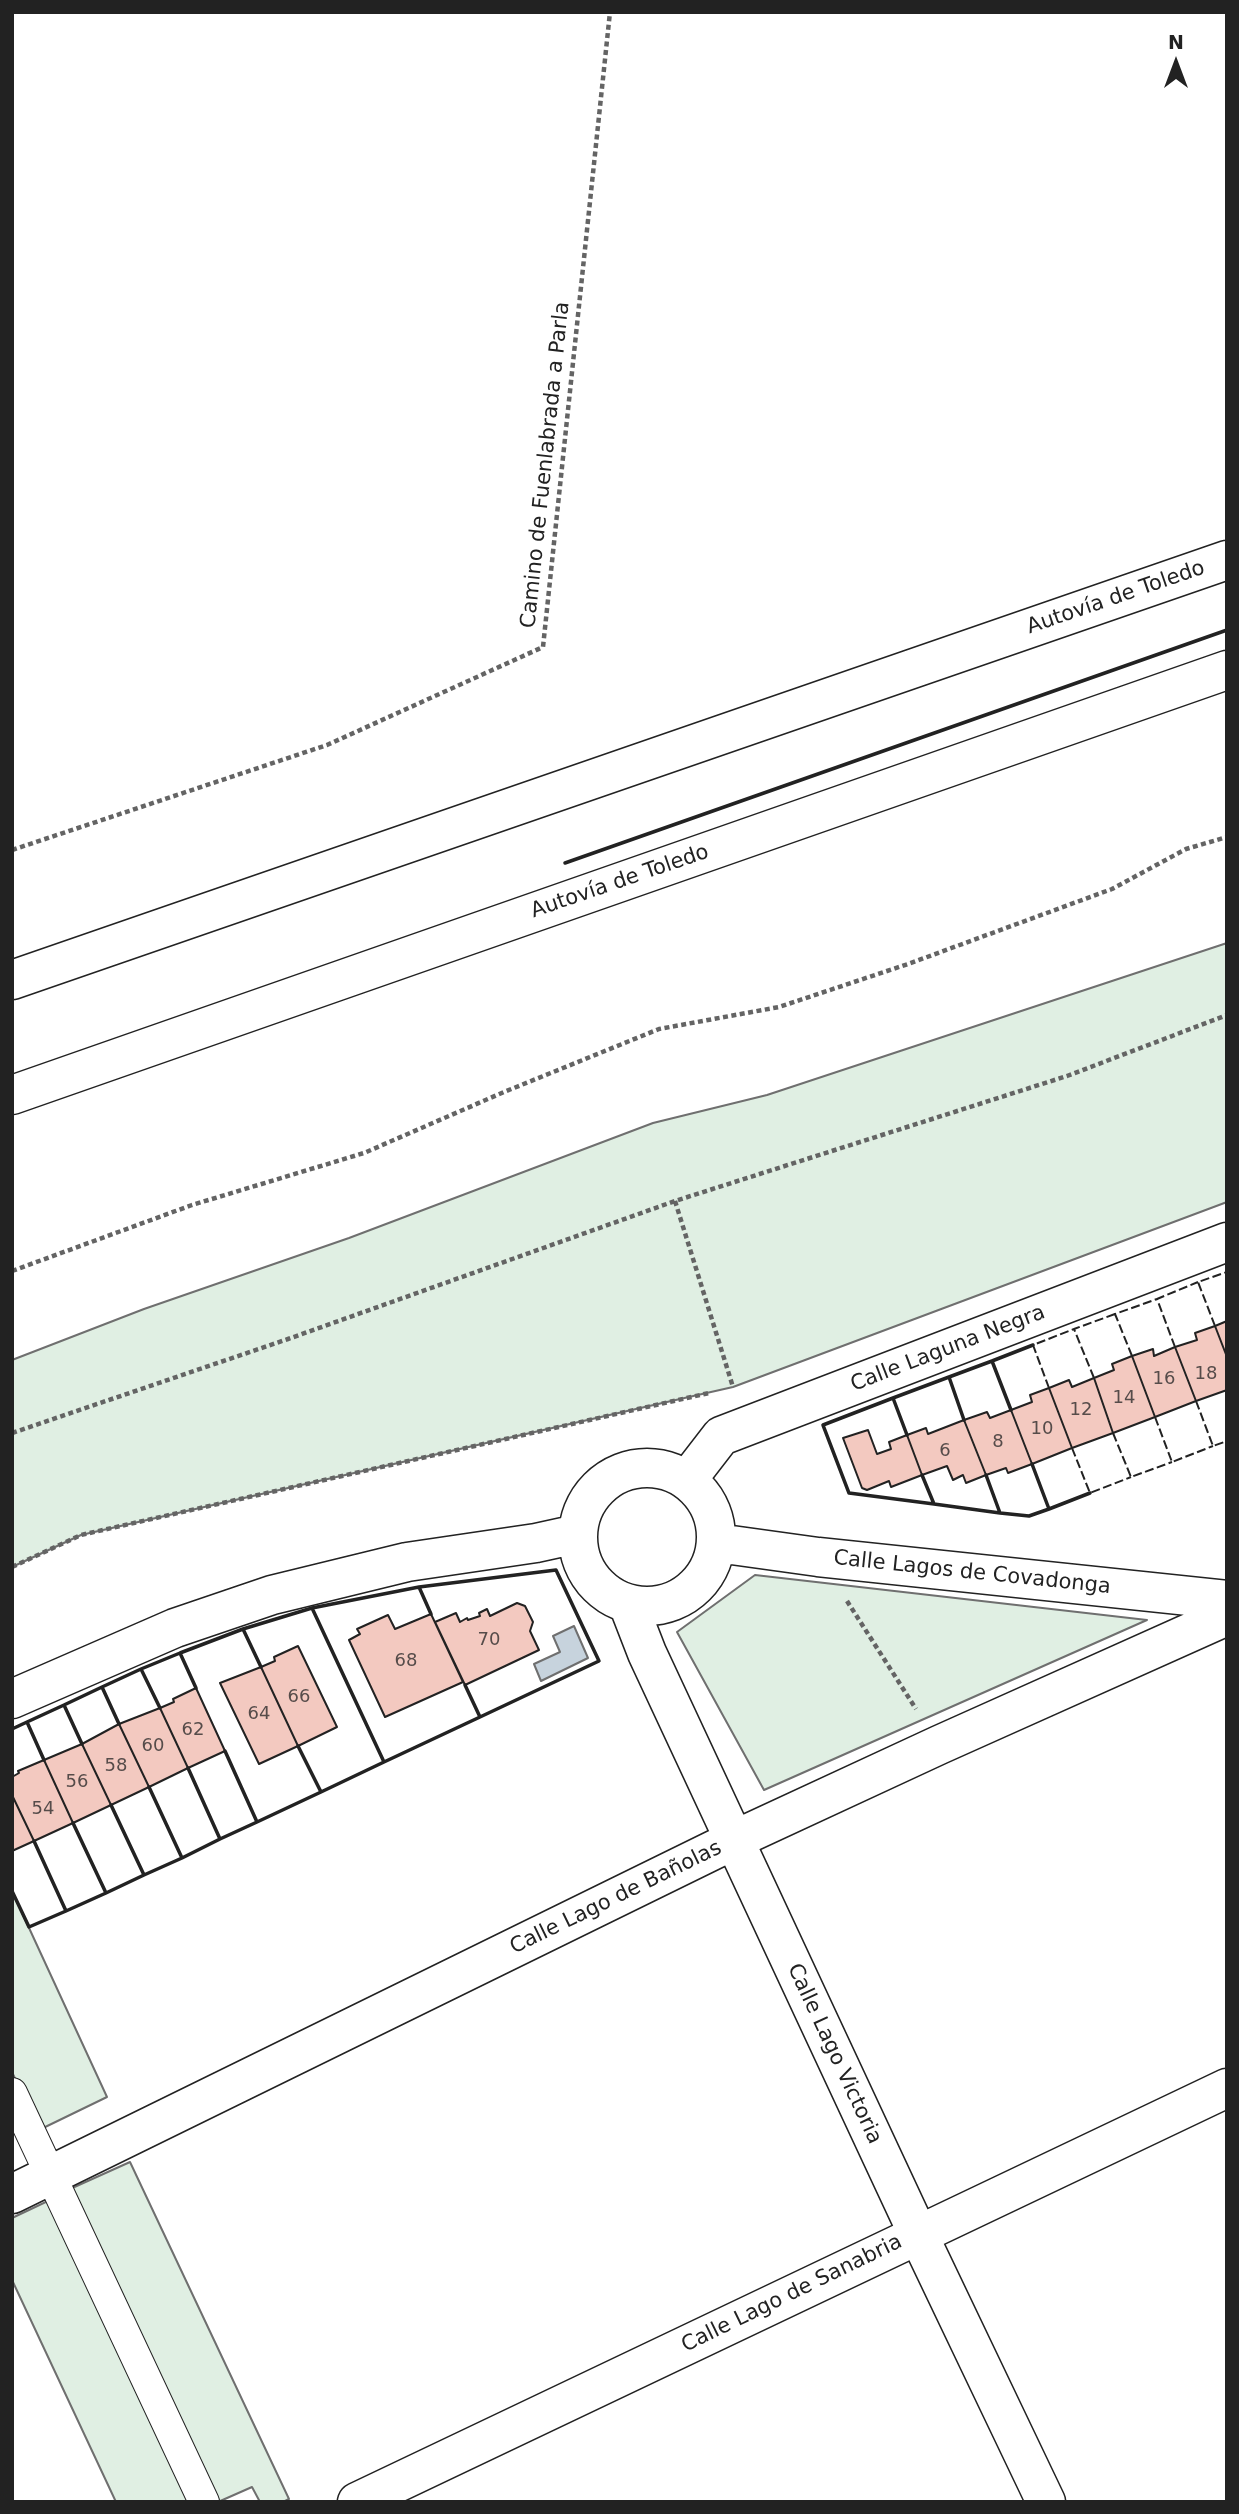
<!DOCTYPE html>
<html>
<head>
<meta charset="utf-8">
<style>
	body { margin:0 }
	#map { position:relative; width:1239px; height:2514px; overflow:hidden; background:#fff; font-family:"DejaVu Sans",sans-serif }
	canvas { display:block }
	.frame { position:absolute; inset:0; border:14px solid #222; pointer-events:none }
	.north { position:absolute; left:1141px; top:28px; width:70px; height:70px; -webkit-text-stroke:5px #fff; paint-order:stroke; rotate:0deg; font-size:19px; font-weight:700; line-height:28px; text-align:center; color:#222 }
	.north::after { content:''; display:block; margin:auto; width:24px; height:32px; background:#222; clip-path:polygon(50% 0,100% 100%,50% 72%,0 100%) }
</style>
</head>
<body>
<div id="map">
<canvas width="1239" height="2514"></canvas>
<div class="frame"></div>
<div class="north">N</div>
</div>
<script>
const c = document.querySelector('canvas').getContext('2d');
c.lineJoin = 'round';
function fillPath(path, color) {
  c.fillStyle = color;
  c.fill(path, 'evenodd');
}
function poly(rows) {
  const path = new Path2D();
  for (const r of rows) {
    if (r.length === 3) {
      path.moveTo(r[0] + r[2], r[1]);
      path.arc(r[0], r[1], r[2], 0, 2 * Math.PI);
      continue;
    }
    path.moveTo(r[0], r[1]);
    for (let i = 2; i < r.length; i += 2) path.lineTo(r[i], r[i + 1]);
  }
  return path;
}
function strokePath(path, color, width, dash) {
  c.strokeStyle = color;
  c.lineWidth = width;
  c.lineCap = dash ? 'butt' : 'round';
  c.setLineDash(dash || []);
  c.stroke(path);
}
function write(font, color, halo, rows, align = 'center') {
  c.font = font + ' "DejaVu Sans",sans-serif';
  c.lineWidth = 5;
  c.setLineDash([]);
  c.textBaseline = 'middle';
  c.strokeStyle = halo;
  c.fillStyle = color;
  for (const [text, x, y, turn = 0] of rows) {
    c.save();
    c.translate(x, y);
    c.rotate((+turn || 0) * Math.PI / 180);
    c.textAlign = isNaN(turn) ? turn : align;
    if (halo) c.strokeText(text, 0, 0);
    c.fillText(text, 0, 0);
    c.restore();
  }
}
const green = poly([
	[1227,943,1227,1202,733,1387,81,1535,12,1567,12,1360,144,1309,349,1238,653,1123,767,1095,1227,943],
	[755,1575,1147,1620,764,1790,677,1632,755,1575],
	[12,1891,107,2097,39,2130,12,2072,12,1891],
	[130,2162,289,2499,283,2502,260,2502,252,2487,218,2502,70,2189,130,2162],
	[50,2200,194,2502,116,2502,12,2280,12,2218,50,2200]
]);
fillPath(green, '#e0efe3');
strokePath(green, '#6f6f6f', 2);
const water = poly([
	[574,1626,588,1658,541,1681,534,1664,560,1652,553,1636,574,1626]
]);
fillPath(water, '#c7d3dd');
strokePath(water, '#6f6f6f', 2);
const building = poly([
	[1227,1321,1227,1357,1215,1326,1227,1321],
	[1215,1326,1227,1357,1227,1390,1196,1401,1175,1347,1197,1340,1195,1333,1215,1326],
	[1175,1347,1196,1401,1155,1417,1132,1356,1153,1349,1154,1356,1175,1347],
	[1132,1356,1155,1417,1113,1433,1094,1378,1114,1370,1112,1364,1132,1356],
	[1094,1378,1113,1433,1072,1448,1049,1388,1069,1380,1072,1387,1094,1378],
	[1049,1388,1072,1448,1032,1464,1011,1410,1032,1402,1030,1395,1049,1388],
	[1011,1410,1032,1464,1008,1473,1006,1468,986,1475,964,1420,987,1412,990,1418,1011,1410],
	[964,1420,986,1475,966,1483,963,1475,953,1480,947,1466,922,1475,907,1435,926,1428,928,1434,964,1420],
	[868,1430,877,1454,891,1449,889,1442,907,1435,922,1475,891,1487,889,1481,867,1490,862,1488,843,1438,868,1430],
	[517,1603,525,1606,533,1622,530,1631,539,1650,465,1685,435,1622,456,1613,460,1622,467,1618,468,1620,480,1616,479,1613,487,1609,490,1616,517,1603],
	[431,1614,463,1682,385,1717,349,1640,360,1634,357,1629,388,1615,395,1629,431,1614],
	[298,1646,337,1727,298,1746,261,1667,275,1661,274,1657,298,1646],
	[261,1667,298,1746,259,1764,220,1683,261,1667],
	[196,1688,225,1751,188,1768,160,1708,174,1702,173,1699,196,1688],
	[160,1708,188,1768,149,1787,119,1724,160,1708],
	[119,1724,149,1787,111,1805,82,1744,119,1724],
	[82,1744,111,1805,73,1823,44,1760,82,1744],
	[44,1760,73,1823,34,1841,12,1795,12,1777,19,1773,18,1771,44,1760],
	[12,1795,34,1841,12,1851,12,1795]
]);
fillPath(building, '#f3c9c0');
strokePath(building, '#222', 2);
const pedestrian = poly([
	[12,2093,204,2502]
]);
const minor = poly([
	[647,1537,69],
	[687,1480,721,1436,1227,1242],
	[717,1543,818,1557,1227,1600],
	[628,1604,647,1653,918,2234,1046,2502],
	[12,1699,175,1628,272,1595,407,1562,536,1543,577,1534],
	[12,2194,734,1840,939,1745,1227,1616],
	[357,2502,1227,2088]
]);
const motorway = poly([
	[12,980,1227,560],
	[12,1095,1227,670]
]);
strokePath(pedestrian, '#222', 32);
strokePath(minor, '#222', 41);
strokePath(motorway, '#222', 41);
strokePath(poly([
	[12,850,327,745,543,647,610,12],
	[675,1201,733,1387],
	[12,1271,192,1205,364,1153,504,1092,659,1029,779,1007,908,964,1112,889,1186,849,1227,837],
	[12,1433,288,1339,675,1201,1067,1076,1227,1015],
	[12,1567,81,1535,709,1393],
	[847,1601,916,1709]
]), '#646464', 4.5, [5, 3.5]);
strokePath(pedestrian, '#fff', 30);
strokePath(minor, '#fff', 38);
strokePath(motorway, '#fff', 38);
strokePath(poly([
	[1215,1326,1198,1282,1227,1272],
	[1175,1347,1157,1299,1198,1282],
	[1132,1356,1115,1314,1157,1299],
	[1094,1378,1074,1329,1115,1314],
	[1049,1388,1033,1345,1074,1329],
	[1196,1401,1213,1446,1227,1441],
	[1155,1417,1172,1462,1213,1446],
	[1113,1433,1131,1477,1172,1462],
	[1072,1448,1090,1493,1131,1477]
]), '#222', 2, [9, 3.5]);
strokePath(poly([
	[565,863,1227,630],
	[893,1398,823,1425,849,1493,934,1504],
	[1011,1410,992,1361,1033,1345],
	[964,1420,949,1377,992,1361],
	[907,1435,893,1398,949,1377],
	[1032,1464,1049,1509,1090,1493],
	[922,1475,934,1504,1000,1513],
	[986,1475,1000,1513,1029,1516,1049,1509],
	[419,1587,312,1608,384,1762,480,1717],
	[431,1614,419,1587,556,1570,599,1661,480,1717,465,1685],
	[261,1667,243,1629,312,1608],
	[196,1688,180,1653,243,1629],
	[160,1708,141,1669,180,1653],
	[119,1724,102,1687,141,1669],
	[12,1729,27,1722],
	[82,1744,64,1705,102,1687],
	[298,1746,321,1792,384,1762],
	[225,1751,257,1822,321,1792],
	[44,1760,27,1722,64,1705],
	[188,1768,220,1839,257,1822],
	[149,1787,182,1858,220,1839],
	[111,1805,144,1875,182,1858],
	[73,1823,106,1893,144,1875],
	[34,1841,66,1911,106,1893],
	[12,1891,29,1927,66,1911]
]), '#222', 3.5);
write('18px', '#564c4a', null, [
	["18",1206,1374],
	["16",1164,1379],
	["14",1124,1398],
	["12",1081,1410],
	["10",1042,1429],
	["8",998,1442],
	["6",945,1451],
	["70",489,1640],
	["68",406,1661],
	["66",299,1697],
	["64",259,1714],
	["62",193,1730],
	["60",153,1746],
	["58",116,1766],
	["56",77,1782],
	["54",43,1809]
]);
write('21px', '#222', '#fff', [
	["Camino de Fuenlabrada a Parla",546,465,-84],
	["Autovía de Toledo",1116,598,-19],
	["Autovía de Toledo",620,882,-19],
	["Calle Laguna Negra",948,1349,-21],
	["Calle Lagos de Covadonga",972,1573,6],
	["Calle Lago de Bañolas",616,1898,-26],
	["Calle Lago Victoria",834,2054,65],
	["Calle Lago de Sanabria",792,2294,-26]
]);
</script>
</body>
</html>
